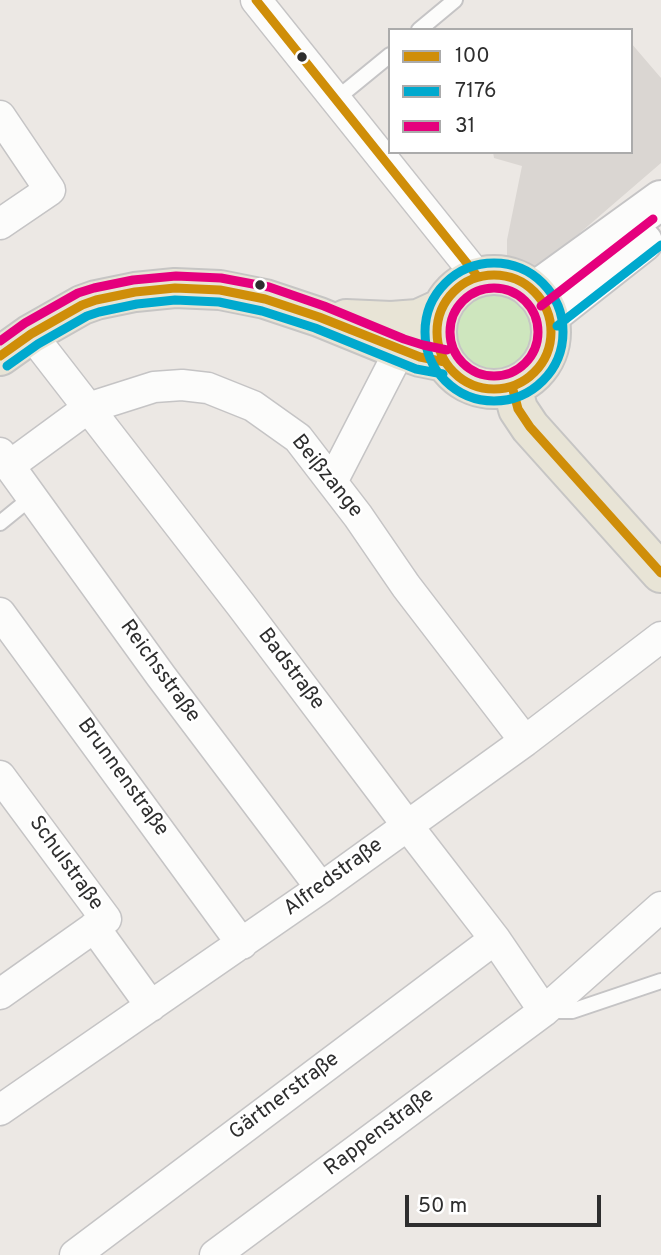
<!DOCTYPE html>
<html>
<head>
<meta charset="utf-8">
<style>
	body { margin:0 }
	#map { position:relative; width:661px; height:1255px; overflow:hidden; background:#ece8e4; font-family:Overpass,sans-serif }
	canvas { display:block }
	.legend { position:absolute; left:388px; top:28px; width:245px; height:126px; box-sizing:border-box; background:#fff; border:2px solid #ababab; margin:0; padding:9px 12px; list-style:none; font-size:21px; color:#2e2e2e }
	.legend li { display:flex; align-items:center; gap:14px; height:35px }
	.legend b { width:35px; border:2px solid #ababab }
	.scale { position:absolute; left:405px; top:1195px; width:196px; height:32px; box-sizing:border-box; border:4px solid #2e2e2e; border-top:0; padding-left:9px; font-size:21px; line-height:24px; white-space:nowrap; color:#2e2e2e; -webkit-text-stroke:5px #fff; paint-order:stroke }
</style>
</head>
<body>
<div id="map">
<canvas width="661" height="1255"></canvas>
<ul class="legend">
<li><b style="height:9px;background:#cf8e09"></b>100</li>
<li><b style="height:9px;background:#00a9ce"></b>7176</li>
<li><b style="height:9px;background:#e5007d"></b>31</li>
</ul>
<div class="scale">50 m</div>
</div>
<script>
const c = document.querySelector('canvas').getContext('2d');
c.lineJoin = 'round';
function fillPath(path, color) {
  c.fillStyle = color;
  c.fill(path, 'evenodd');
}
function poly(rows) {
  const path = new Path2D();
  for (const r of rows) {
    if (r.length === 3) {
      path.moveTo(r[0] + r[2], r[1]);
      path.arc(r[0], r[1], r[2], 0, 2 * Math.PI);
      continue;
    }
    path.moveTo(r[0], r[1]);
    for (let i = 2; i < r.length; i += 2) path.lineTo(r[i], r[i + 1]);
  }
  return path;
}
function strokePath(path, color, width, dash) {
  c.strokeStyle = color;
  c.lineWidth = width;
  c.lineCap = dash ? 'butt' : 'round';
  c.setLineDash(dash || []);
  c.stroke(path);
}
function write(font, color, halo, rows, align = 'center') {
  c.font = font + ' Overpass,sans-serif';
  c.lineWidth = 5;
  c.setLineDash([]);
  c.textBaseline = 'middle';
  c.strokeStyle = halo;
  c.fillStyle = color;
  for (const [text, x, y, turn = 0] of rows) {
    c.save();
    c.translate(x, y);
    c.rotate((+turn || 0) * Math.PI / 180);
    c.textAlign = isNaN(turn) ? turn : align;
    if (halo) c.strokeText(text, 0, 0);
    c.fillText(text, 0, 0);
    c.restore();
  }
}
fillPath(poly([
	[492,332,39]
]), '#cee6be');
fillPath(poly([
	[631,43,661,78,661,163,574,238,576,251,531,271,507,265,507,240,522,166,494,158,493,152,631,152]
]), '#dad6d2');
const service = poly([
	[419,30,455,0],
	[335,100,390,55],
	[0,523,32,497],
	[548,1011,572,1011,661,981]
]);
const minor = poly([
	[256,0,478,277],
	[0,116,50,190,0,224],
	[31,334,241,605,407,825,495,939,544,1011],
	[0,453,161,676,321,888],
	[9,466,88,408,154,387,182,385,208,388,253,406,298,438,358,516,406,586,525,741],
	[332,482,400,350],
	[0,613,242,944],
	[0,776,106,919,0,994],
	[94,927,151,1006],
	[0,1110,321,888,525,741,661,637],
	[75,1255,495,939],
	[215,1255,544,1011,661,907]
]);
const secondary = poly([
	[534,292,661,200],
	[549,316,643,242]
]);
const primary = poly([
	[494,332,57],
	[346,319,391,321,418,319,442,308],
	[0,356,31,334,82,305,96,300,135,292,175,288,220,290,265,299,319,317,400,350,420,357,445,362],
	[512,386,518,409,530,427,661,573]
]);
strokePath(service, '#c5c4c5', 18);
strokePath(minor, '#c5c4c5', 33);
strokePath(secondary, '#c5c4c5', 42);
strokePath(primary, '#c6c5c4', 42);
strokePath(service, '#fcfcfb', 14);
strokePath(minor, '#fcfcfb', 30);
strokePath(secondary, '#fcfcfb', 38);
strokePath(primary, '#e8e4d6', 38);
strokePath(poly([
	[256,0,478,277],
	[494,332,57],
	[0,356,31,334,82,305,96,300,135,292,175,288,220,290,265,299,319,317,420,357,445,362],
	[512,386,518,409,530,427,661,573]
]), '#cf8e09', 9);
strokePath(poly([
	[494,332,69],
	[557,326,661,245],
	[7,366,38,344,87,316,99,312,137,304,175,300,219,302,262,311,315,328,416,369,443,374]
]), '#00a9ce', 9);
strokePath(poly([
	[494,332,44],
	[541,306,653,219],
	[0,341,25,323,78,293,94,288,133,280,176,276,221,278,269,287,324,306,404,339,423,345,447,350]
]), '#e5007d', 9);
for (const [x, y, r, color] of [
	[302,57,6,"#2e2e2e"],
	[260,285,6,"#2e2e2e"]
]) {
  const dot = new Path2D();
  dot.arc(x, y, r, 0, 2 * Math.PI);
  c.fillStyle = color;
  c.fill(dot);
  strokePath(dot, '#fff', 2.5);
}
write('21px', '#2e2e2e', '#fff', [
	["Beißzange",326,477,51],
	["Badstraße",290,670,53],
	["Reichsstraße",159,672,54],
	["Brunnenstraße",122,778,54],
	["Schulstraße",65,864,54],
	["Alfredstraße",334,878,-36],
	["Gärtnerstraße",285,1097,-37],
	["Rappenstraße",380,1133,-37]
]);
</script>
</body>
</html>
